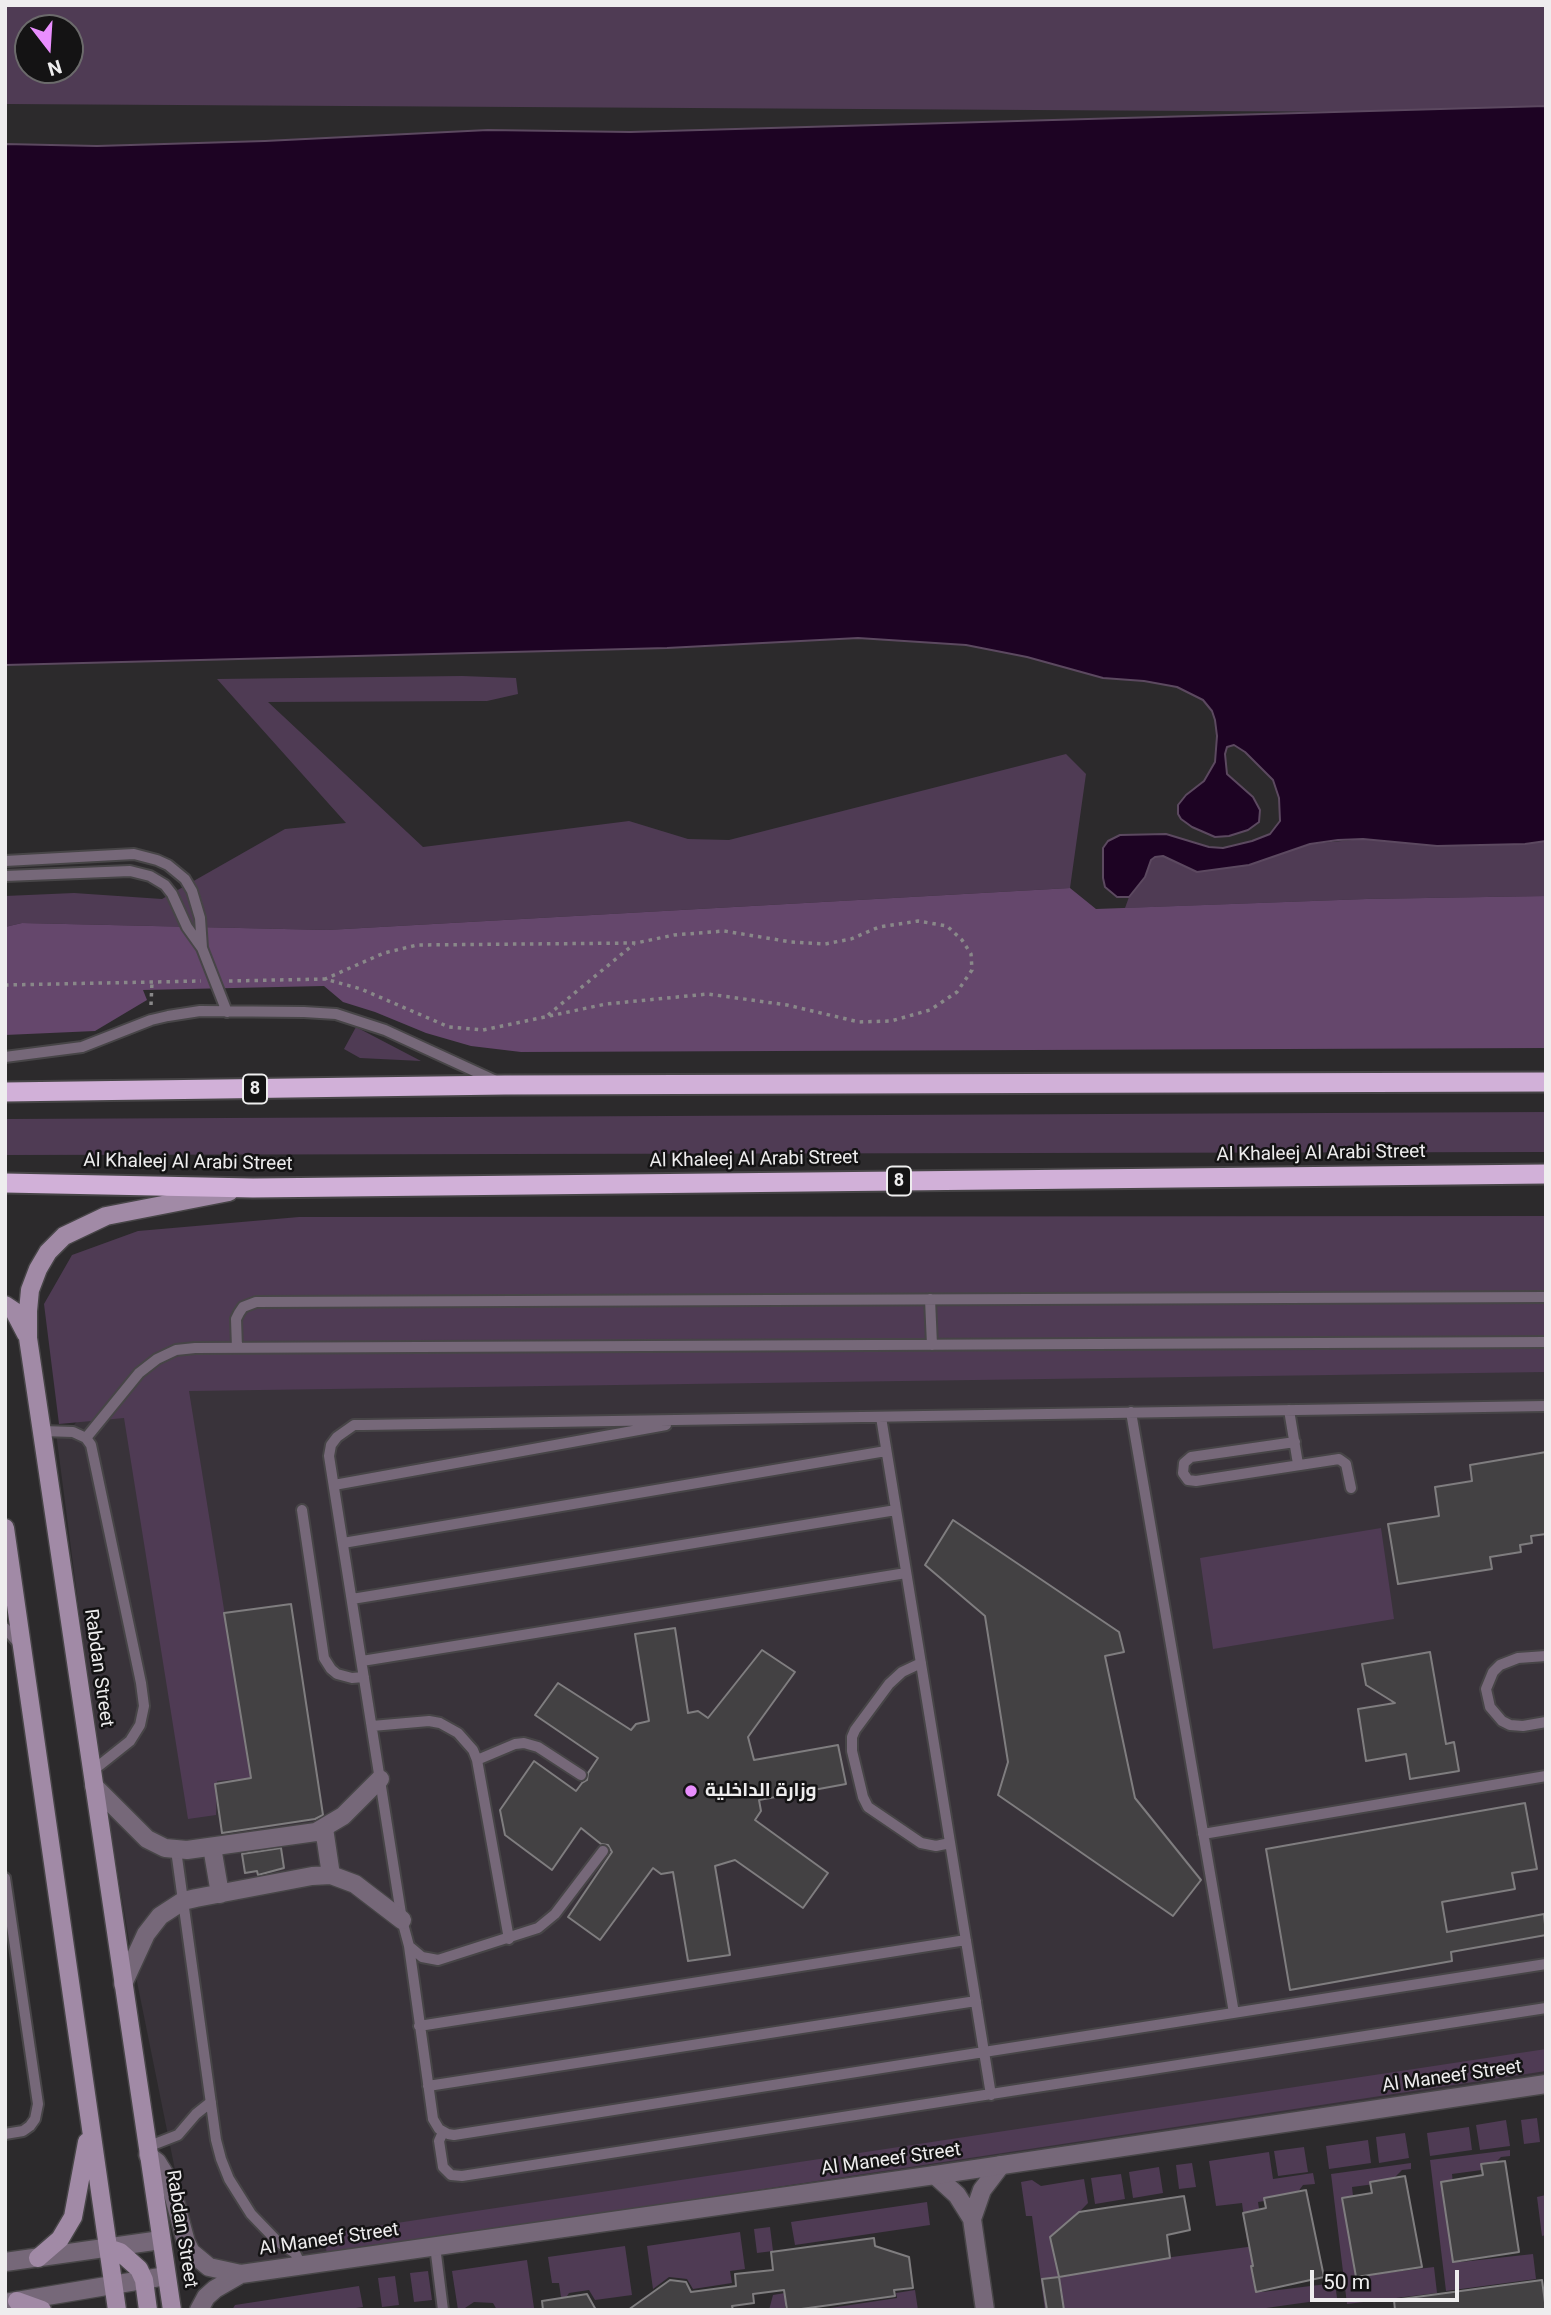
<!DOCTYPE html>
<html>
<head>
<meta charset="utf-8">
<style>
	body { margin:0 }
	#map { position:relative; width:1551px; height:2315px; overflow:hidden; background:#2c2a2c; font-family:Roboto,sans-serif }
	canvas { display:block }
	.frame { position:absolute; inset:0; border:7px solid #eeedee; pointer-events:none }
	.north { position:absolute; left:14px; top:14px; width:70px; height:70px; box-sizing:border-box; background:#141314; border:2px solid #6b6a6b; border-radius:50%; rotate:163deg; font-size:19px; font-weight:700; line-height:28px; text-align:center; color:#eeedee }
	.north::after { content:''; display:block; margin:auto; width:24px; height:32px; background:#e98efe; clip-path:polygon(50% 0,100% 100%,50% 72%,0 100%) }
	.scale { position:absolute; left:1310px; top:2270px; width:149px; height:32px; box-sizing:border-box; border:4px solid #eeedee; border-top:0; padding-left:9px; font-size:21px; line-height:24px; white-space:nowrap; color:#eeedee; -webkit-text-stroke:5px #141314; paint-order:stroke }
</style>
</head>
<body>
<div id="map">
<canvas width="1551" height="2315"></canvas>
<div class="frame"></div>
<div class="north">N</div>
<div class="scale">50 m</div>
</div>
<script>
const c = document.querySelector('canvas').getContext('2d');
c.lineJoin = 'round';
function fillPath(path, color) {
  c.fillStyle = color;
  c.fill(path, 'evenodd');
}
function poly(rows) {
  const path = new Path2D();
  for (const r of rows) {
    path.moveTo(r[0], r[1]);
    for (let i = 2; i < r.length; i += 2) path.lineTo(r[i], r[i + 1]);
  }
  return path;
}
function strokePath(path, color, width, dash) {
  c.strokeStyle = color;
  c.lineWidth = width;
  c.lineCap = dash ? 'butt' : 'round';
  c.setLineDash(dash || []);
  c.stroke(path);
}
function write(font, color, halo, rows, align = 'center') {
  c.font = font + ' Roboto,Cairo,sans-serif';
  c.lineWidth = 5;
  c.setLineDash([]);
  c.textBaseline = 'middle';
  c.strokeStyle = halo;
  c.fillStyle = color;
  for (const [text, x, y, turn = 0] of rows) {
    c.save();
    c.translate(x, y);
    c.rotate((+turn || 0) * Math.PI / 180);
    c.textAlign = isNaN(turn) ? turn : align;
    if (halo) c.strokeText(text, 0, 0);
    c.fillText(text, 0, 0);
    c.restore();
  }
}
fillPath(poly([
	[1546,1287,1546,2078,637,2207,261,2263,231,2265,201,2255,193,2241,175,2170,131,1952,97,1749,55,1425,74,1425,107,1386]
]), '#39333a');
fillPath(poly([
	[5,5,1546,5,1546,113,5,104],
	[28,28,70,28,70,70,28,70],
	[462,676,516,678,518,694,487,701,268,702,423,847,629,821,688,839,729,840,1066,754,1086,774,1070,888,327,930,22,923,5,927,5,896,74,893,162,899,285,829,346,823,217,679],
	[1363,839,1437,846,1525,844,1546,841,1546,896,1366,899,1125,908,1129,897,1145,877,1151,860,1155,857,1163,856,1197,872,1249,865,1310,844],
	[356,1027,421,1061,360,1058,344,1049],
	[1546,1112,1546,1152,5,1155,5,1119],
	[1546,1216,1546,1372,189,1391,251,1778,217,1781,216,1815,188,1819,124,1418,59,1424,44,1304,72,1255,138,1231,299,1217],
	[1381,1528,1394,1619,1213,1649,1200,1558],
	[1546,2049,1546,2071,327,2255,324,2234],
	[1537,2118,1540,2142,1524,2144,1521,2120],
	[1506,2120,1510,2146,1480,2150,1476,2125],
	[1469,2127,1472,2150,1430,2156,1427,2133],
	[1405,2133,1409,2158,1379,2163,1376,2137],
	[1368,2140,1371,2163,1329,2169,1326,2146],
	[1304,2147,1308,2172,1278,2176,1274,2151],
	[1510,2150,1510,2156,1501,2157,1489,2169,1452,2174,1461,2262,1533,2254,1536,2279,1446,2291,1430,2160],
	[1269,2152,1273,2179,1313,2173,1315,2184,1303,2185,1295,2196,1258,2202,1263,2237,1247,2240,1242,2203,1216,2206,1209,2161],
	[1192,2163,1196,2187,1179,2189,1176,2165],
	[1411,2163,1411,2169,1402,2170,1390,2182,1352,2187,1362,2276,1434,2267,1437,2293,1347,2304,1331,2174],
	[1159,2167,1163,2193,1133,2198,1129,2172],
	[1121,2174,1125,2199,1095,2204,1091,2178],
	[1084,2179,1088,2203,1054,2238,1059,2272,1255,2246,1262,2292,1335,2283,1337,2298,1252,2310,1045,2310,1032,2216,1026,2216,1021,2182,1032,2180,1041,2186],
	[1546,2195,1546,2235,1542,2236,1537,2197],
	[927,2202,930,2225,795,2245,791,2222],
	[770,2227,773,2251,757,2253,754,2229],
	[740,2232,745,2269,730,2271,732,2283,693,2289,687,2279,669,2277,653,2289,647,2246],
	[625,2246,632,2295,595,2300,589,2290,569,2293,562,2304,559,2283,552,2283,548,2257],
	[527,2260,534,2308,497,2310,493,2303,474,2302,462,2310,458,2310,452,2271],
	[428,2271,432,2300,414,2302,410,2273],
	[395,2276,399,2305,382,2307,378,2278],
	[359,2286,363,2307,342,2310,232,2310,235,2305],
	[915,2290,918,2310,817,2310,897,2298,896,2293],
	[797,2291,798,2304,785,2306,785,2310,769,2310,773,2295]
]), '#4f3b54');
fillPath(poly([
	[1070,888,1096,909,1366,899,1546,896,1546,1048,521,1052,471,1046,426,1033,375,1012,343,1002,324,986,143,990,147,1000,95,1031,5,1035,5,927,22,923,327,930]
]), '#65476c');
const water = poly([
	[1546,106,1546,841,1525,844,1437,846,1363,839,1338,840,1310,844,1249,865,1197,872,1163,856,1155,857,1151,860,1145,877,1129,897,1117,897,1105,887,1103,878,1103,848,1108,841,1120,835,1166,834,1209,847,1223,848,1252,841,1270,834,1280,821,1279,798,1273,780,1245,752,1234,745,1227,747,1225,754,1227,774,1253,797,1260,810,1259,822,1248,830,1229,836,1215,837,1192,827,1181,819,1178,814,1178,805,1186,795,1204,781,1215,762,1217,736,1215,720,1212,711,1203,700,1177,687,1144,681,1103,678,1027,657,966,645,858,638,667,648,5,665,5,144,97,146,265,141,488,130,630,132,1546,106]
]);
fillPath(water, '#1d0323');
strokePath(water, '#5c4960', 2);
const building = poly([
	[1546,1452,1546,1534,1531,1536,1532,1543,1520,1545,1521,1552,1490,1557,1492,1569,1398,1584,1388,1524,1439,1516,1435,1487,1472,1481,1470,1465,1546,1452],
	[953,1520,1119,1632,1124,1652,1105,1656,1135,1798,1201,1880,1173,1916,998,1795,1008,1762,985,1616,925,1565,953,1520],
	[291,1604,323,1815,315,1819,222,1833,215,1784,251,1778,224,1613,291,1604],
	[675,1628,688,1713,698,1711,708,1718,762,1650,795,1672,748,1737,754,1760,838,1745,846,1784,759,1800,761,1811,755,1820,828,1873,803,1908,735,1860,715,1866,730,1955,688,1961,673,1872,661,1874,653,1868,600,1940,568,1917,612,1852,608,1845,601,1844,581,1828,552,1870,505,1835,500,1810,534,1761,576,1791,582,1783,587,1780,588,1773,598,1758,535,1715,558,1683,631,1730,636,1724,649,1721,635,1634,675,1628],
	[1430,1652,1446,1744,1454,1742,1459,1771,1410,1779,1406,1754,1366,1761,1358,1709,1395,1703,1366,1685,1362,1664,1430,1652],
	[1525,1803,1537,1869,1512,1873,1515,1889,1442,1902,1447,1932,1544,1914,1546,1935,1451,1952,1452,1961,1290,1990,1266,1849,1525,1803],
	[281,1848,284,1868,258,1875,257,1871,245,1873,242,1854,281,1848],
	[1505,2161,1519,2252,1453,2262,1441,2182,1483,2175,1481,2164,1505,2161],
	[1405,2176,1422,2267,1356,2277,1342,2198,1372,2193,1370,2182,1405,2176],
	[1306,2190,1324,2277,1256,2292,1251,2266,1253,2266,1243,2213,1266,2208,1264,2198,1306,2190],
	[1184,2196,1190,2230,1167,2235,1170,2258,1059,2277,1050,2237,1079,2212,1184,2196],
	[874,2238,875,2246,909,2257,913,2288,894,2290,895,2296,794,2310,787,2310,784,2290,753,2294,754,2303,732,2306,733,2310,628,2310,670,2280,686,2282,691,2292,736,2286,735,2274,773,2270,771,2252,874,2238],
	[1059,2277,1064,2310,1047,2310,1042,2279,1059,2277],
	[1542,2280,1546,2310,1395,2310,1394,2300,1542,2280],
	[587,2294,596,2310,543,2310,542,2301,587,2294]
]);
fillPath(building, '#434143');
strokePath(building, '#7f7d7f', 2);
const service = poly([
	[5,861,134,854,157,860,168,865,185,879,192,891,200,918,202,948,227,1012],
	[5,876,130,871,150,876,165,885,172,894,187,927,202,948],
	[5,1057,82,1047,151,1020,168,1016,200,1011,304,1012,336,1014,385,1030,496,1081],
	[930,1299,932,1345],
	[237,1348,236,1319,239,1313,243,1307,256,1302,1546,1297],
	[1546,1406,364,1425,354,1425,337,1437,331,1445,329,1456,402,1920,409,1946,433,2119,439,2129,448,2134,454,2135,1546,1964],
	[1289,1410,1298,1464],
	[1131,1412,1234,2013],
	[881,1417,991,2095],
	[42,1431,73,1432,86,1438,91,1445,141,1683,144,1706,140,1725,130,1741,91,1772],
	[86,1438,139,1373,157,1359,176,1350,195,1348,1546,1342],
	[1295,1442,1191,1457,1184,1463,1183,1473,1188,1480,1196,1481,1339,1459,1346,1464,1351,1488],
	[334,1485,666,1425],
	[302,1510,324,1658,331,1669,337,1674,352,1678,364,1677],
	[343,1543,886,1451],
	[352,1599,896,1510],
	[5,1628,19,1644],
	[1546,1656,1518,1658,1500,1665,1493,1672,1486,1689,1490,1707,1502,1721,1510,1725,1523,1726,1546,1722],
	[362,1661,906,1573],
	[921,1663,902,1672,889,1684,855,1730,852,1737,852,1751,863,1797,868,1807,921,1843,936,1846,950,1843],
	[372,1726,429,1721,440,1723,458,1733,473,1750,477,1760,509,1939],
	[477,1760,515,1744,524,1743,538,1747,581,1775],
	[1203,1834,1546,1776],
	[176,1850,216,2140,221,2159,229,2179,251,2214,277,2241,295,2253,301,2265],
	[5,1878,38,2104,35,2119,30,2126,23,2131,5,2134],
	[409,1946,422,1957,438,1960,538,1928,555,1914,603,1851],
	[419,2026,966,1940],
	[428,2086,976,2001],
	[443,2132,439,2141,443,2167,451,2175,462,2176,1546,2008],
	[147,2147,178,2135,196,2114,211,2102],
	[435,2246,443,2310]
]);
const minor = poly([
	[94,1786,147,1839,165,1848,187,1850,316,1832,343,1816,380,1779],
	[324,1828,331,1875],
	[212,1847,220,1894],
	[123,1984,146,1934,160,1916,183,1901,196,1898,312,1876,331,1875,355,1884,402,1920],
	[935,2175,957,2195,972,2219,985,2310],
	[972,2219,982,2190,1001,2165]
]);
const tertiary = poly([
	[148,2155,157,2162,170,2183,186,2242,191,2252,209,2267,241,2274,935,2175,1546,2084],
	[5,2262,161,2240],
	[5,2303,166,2276],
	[199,2310,206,2297,215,2289,241,2274]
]);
const secondary = poly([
	[5,1305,14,1311,26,1334],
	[5,1528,117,2310],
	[108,2248,120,2252,139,2269,144,2280,148,2310],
	[38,2258,60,2239,73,2217,87,2142],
	[17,2301,42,2310],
	[172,2310,28,1338,28,1311,30,1290,38,1269,48,1252,64,1236,106,1216,229,1192]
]);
const trunk = poly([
	[5,1092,505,1085,1546,1082],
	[5,1183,253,1188,1546,1174]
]);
strokePath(service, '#474547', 14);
strokePath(minor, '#474547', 21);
strokePath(tertiary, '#474547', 21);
strokePath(secondary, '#474547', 21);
strokePath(trunk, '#474547', 23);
strokePath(poly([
	[229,981,325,979,361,989,449,1027,483,1030,606,1004,708,994,787,1005,859,1022,891,1021,930,1010,957,992,972,970,971,954,962,940,947,926,918,921,879,927,851,939,825,944,791,942,724,931,674,935,636,943,417,945,384,953,325,979],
	[5,985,201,981],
	[151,1005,152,982],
	[548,1015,634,944]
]), '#898889', 3.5, [3.5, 5]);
strokePath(service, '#766879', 10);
strokePath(minor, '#766879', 18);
strokePath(tertiary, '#766879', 18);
strokePath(secondary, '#a18aa6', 18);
strokePath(trunk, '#d1b0d8', 19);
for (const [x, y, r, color] of [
	[691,1791,7,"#e98efe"]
]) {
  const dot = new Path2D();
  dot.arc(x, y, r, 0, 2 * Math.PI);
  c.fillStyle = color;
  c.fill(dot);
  strokePath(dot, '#141314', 2.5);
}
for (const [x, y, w] of [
	[255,1089,24],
	[899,1181,24]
]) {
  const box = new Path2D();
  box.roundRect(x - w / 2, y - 14.5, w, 29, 5);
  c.fillStyle = '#141314';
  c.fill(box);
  strokePath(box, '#eeedee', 2);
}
write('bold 18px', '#eeedee', null, [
	["8",255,1089],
	["8",899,1181]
]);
write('19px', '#eeedee', '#141314', [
	["Al Khaleej Al Arabi Street",1321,1154,-1],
	["Al Khaleej Al Arabi Street",754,1160,-1],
	["Al Khaleej Al Arabi Street",188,1163,1],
	["Rabdan Street",98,1668,82],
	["Al Maneef Street",1452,2077,-8],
	["Al Maneef Street",891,2160,-8],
	["Rabdan Street",181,2229,81],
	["Al Maneef Street",329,2240,-8]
]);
write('bold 19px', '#eeedee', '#141314', [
	["وزارة الداخلية",705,1791]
], 'left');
</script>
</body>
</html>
